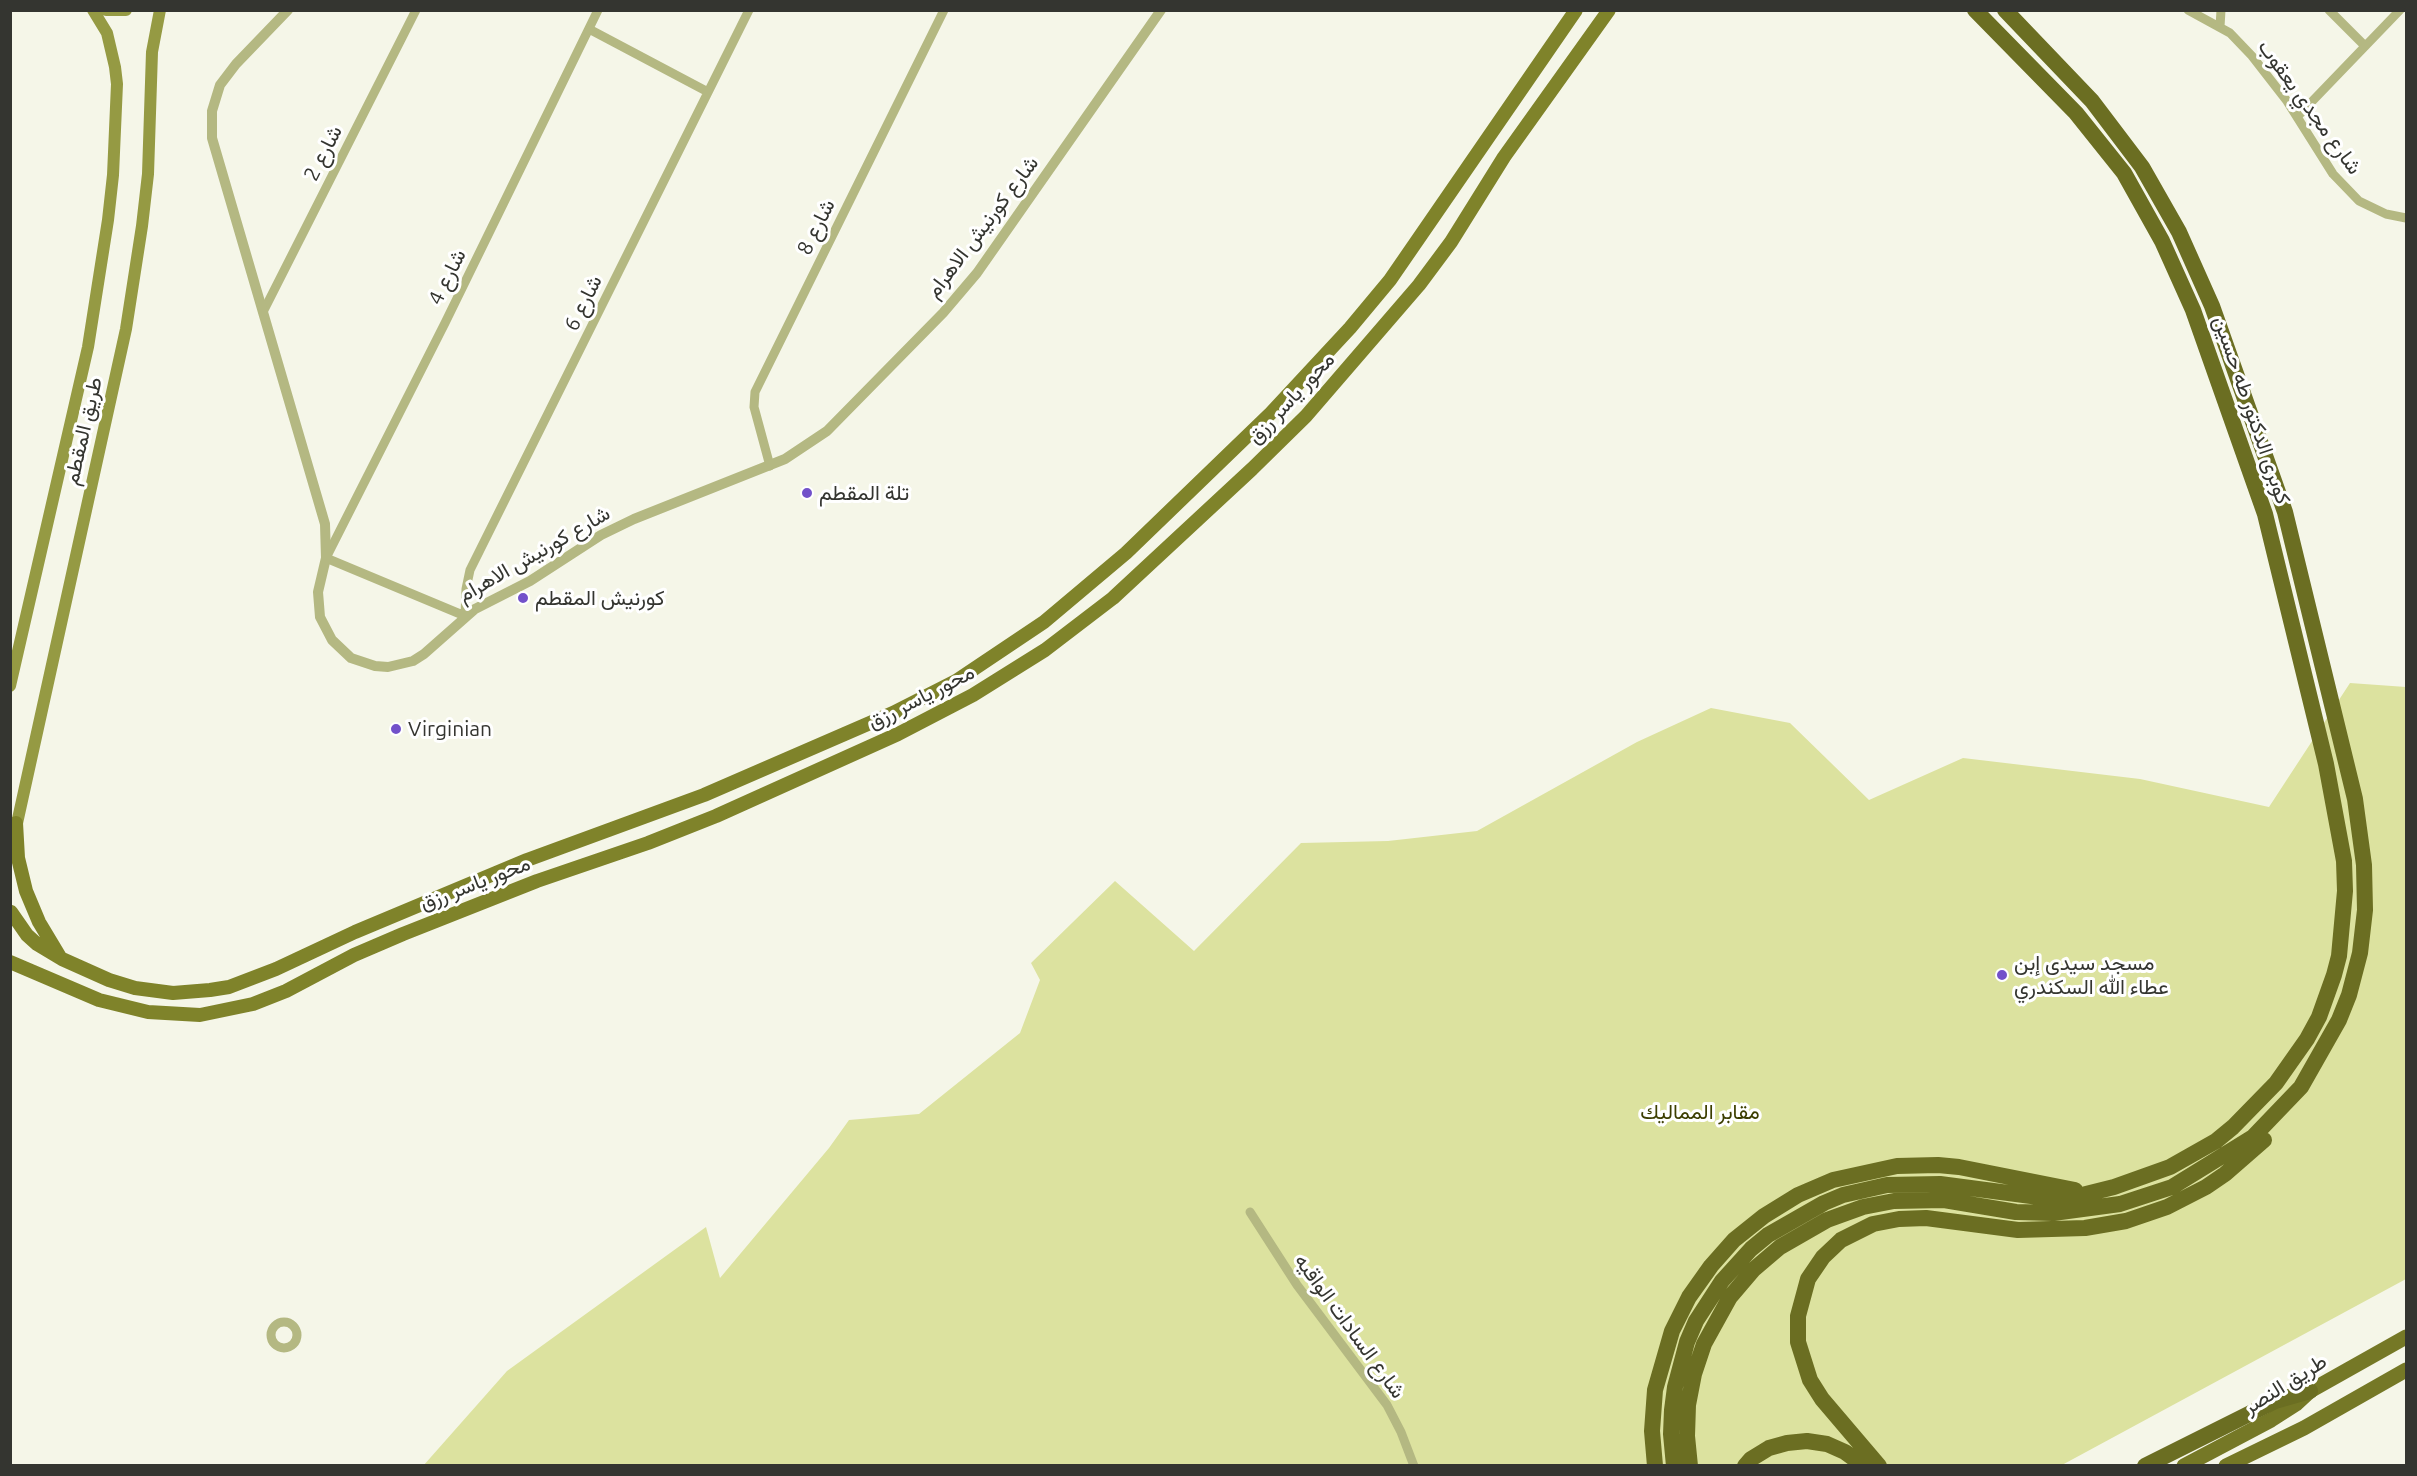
<!DOCTYPE html>
<html>
<head>
<meta charset="utf-8">
<style>
	body { margin:0 }
	#map { position:relative; width:2417px; height:1476px; overflow:hidden; background:#f5f6e8; font-family:Ubuntu,sans-serif }
	canvas { display:block }
	.frame { position:absolute; inset:0; border:12px solid #343530; pointer-events:none }
</style>
</head>
<body>
<div id="map">
<canvas width="2417" height="1476"></canvas>
<div class="frame"></div>
</div>
<script>
const c = document.querySelector('canvas').getContext('2d');
c.lineJoin = 'round';
function fillPath(path, color) {
  c.fillStyle = color;
  c.fill(path, 'evenodd');
}
function poly(rows) {
  const path = new Path2D();
  for (const r of rows) {
    if (r.length === 3) {
      path.moveTo(r[0] + r[2], r[1]);
      path.arc(r[0], r[1], r[2], 0, 2 * Math.PI);
      continue;
    }
    path.moveTo(r[0], r[1]);
    for (let i = 2; i < r.length; i += 2) path.lineTo(r[i], r[i + 1]);
  }
  return path;
}
function strokePath(path, color, width, dash) {
  c.strokeStyle = color;
  c.lineWidth = width;
  c.lineCap = dash ? 'butt' : 'round';
  c.setLineDash(dash || []);
  c.stroke(path);
}
function write(font, color, halo, rows, align = 'center') {
  c.font = font + ' Ubuntu,Vazirmatn,sans-serif';
  c.lineWidth = 6;
  c.setLineDash([]);
  c.textBaseline = 'middle';
  c.strokeStyle = halo;
  c.fillStyle = color;
  for (const [text, x, y, turn = 0] of rows) {
    c.save();
    c.translate(x, y);
    c.rotate((+turn || 0) * Math.PI / 180);
    c.textAlign = isNaN(turn) ? turn : align;
    if (halo) c.strokeText(text, 0, 0);
    c.fillText(text, 0, 0);
    c.restore();
  }
}
fillPath(poly([
	[2350,683,2406,687,2406,1279,2062,1465,423,1466,507,1371,706,1227,720,1278,829,1148,849,1120,919,1114,1020,1033,1040,980,1031,963,1115,881,1194,951,1301,843,1388,841,1477,831,1637,742,1711,708,1790,723,1869,800,1963,758,2140,779,2269,807]
]), '#dce29f');
strokePath(poly([
	[598,10,445,323,326,558,465,616,466,589,470,570,749,10],
	[2188,10,2230,33,2252,56,2287,101,2333,174,2359,201,2386,214,2406,218],
	[2329,10,2364,45],
	[2220,27,2221,10],
	[589,29,708,92],
	[2297,117,2400,10],
	[263,312,416,10],
	[770,466,754,407,755,392,944,10],
	[1250,1212,1297,1285,1387,1405,1401,1432,1414,1466],
	[284,1335,13]
]), '#b4b882', 9);
strokePath(poly([
	[288,10,236,64,220,85,212,111,212,138,325,524,326,558,318,592,320,617,332,640,351,658,375,666,388,667,413,661,424,654,475,609,530,581,601,535,634,519,785,459,827,431,943,313,977,273,1161,10]
]), '#b4b882', 10);
strokePath(poly([
	[106,10,126,10],
	[10,686,88,347,108,220,113,175,117,84,115,67,107,33,93,10],
	[10,855,126,329,142,226,148,174,152,52,160,10]
]), '#959a43', 12);
strokePath(poly([
	[16,823,18,858,26,891,39,922,60,957],
	[11,912,27,935,37,944,62,959,109,980,135,988,173,993,210,990,229,987,276,969,355,932,527,860,704,795,893,713,956,681,1044,622,1126,553,1271,413,1350,328,1390,280,1576,10],
	[10,962,99,1000,148,1012,200,1015,253,1004,286,991,354,955,403,934,537,881,648,843,716,816,898,734,973,695,1045,650,1113,598,1252,469,1306,416,1419,285,1451,242,1504,157,1609,10]
]), '#7f832a', 14);
strokePath(poly([
	[2184,1466,2271,1420,2296,1404,2310,1391,2406,1337],
	[2226,1466,2304,1428,2406,1370]
]), '#757826', 15);
strokePath(poly([
	[1655,1466,1652,1431,1655,1390,1672,1331,1689,1297,1711,1266,1734,1240,1764,1216,1798,1195,1833,1180,1897,1166,1938,1165,1959,1167,2075,1190],
	[1674,1466,1671,1434,1672,1410,1675,1387,1687,1342,1696,1321,1722,1281,1751,1249,1768,1235,1824,1203,1843,1195,1887,1185,1940,1184,2054,1199,2082,1195,2114,1187,2170,1167,2216,1141,2233,1127,2276,1083,2307,1039,2319,1017,2334,975,2339,956,2345,891,2344,861,2326,764,2265,514,2193,310,2162,241,2124,173,2076,113,1975,10],
	[1690,1466,1687,1436,1688,1405,1694,1374,1704,1344,1730,1297,1753,1270,1780,1247,1827,1220,1863,1207,1894,1201,1944,1200,2016,1212,2053,1213,2120,1204,2172,1187,2253,1137,2301,1087,2339,1020,2349,995,2360,953,2365,910,2364,865,2355,799,2285,512,2212,306,2179,232,2142,167,2092,101,2005,10],
	[1745,1466,1751,1459,1769,1448,1787,1443,1807,1441,1827,1444,1845,1452,1864,1466],
	[1879,1466,1822,1399,1810,1380,1798,1342,1798,1316,1808,1279,1823,1257,1841,1240,1873,1224,1899,1219,1926,1218,2018,1230,2085,1228,2126,1221,2167,1207,2206,1187,2225,1174,2264,1140],
	[2145,1466,2275,1401,2310,1391]
]), '#6b6e22', 16);
for (const [x, y, r, color] of [
	[807,493,6,"#7251ca"],
	[523,598,6,"#7251ca"],
	[396,729,6,"#7251ca"],
	[2002,975,6,"#7251ca"]
]) {
  const dot = new Path2D();
  dot.arc(x, y, r, 0, 2 * Math.PI);
  c.fillStyle = color;
  c.fill(dot);
  strokePath(dot, '#fff', 2);
}
write('21px', '#343530', '#fff', [
	["شارع مجدي يعقوب",2310,107,54],
	["شارع 2",323,153,-63],
	["شارع 8",816,227,-64],
	["شارع كورنيش الاهرام",982,227,-53],
	["شارع 4",447,277,-64],
	["شارع 6",583,303,-64],
	["محور ياسر رزق",1291,398,-47],
	["كوبرى الدكتور طه حسين",2252,410,71],
	["طريق المقطم",83,431,-77],
	["شارع كورنيش الاهرام",534,554,-30],
	["محور ياسر رزق",921,697,-27],
	["محور ياسر رزق",475,883,-21],
	["شارع السادات الواقيه",1350,1326,54],
	["طريق النصر",2285,1384,-32]
]);
write('21px', '#343530', '#fff', [
	["تلة المقطم",819,493],
	["كورنيش المقطم",535,598],
	["Virginian",408,729],
	["مسجد سيدى إبن",2014,963],
	["عطاء الله السكندري",2014,987]
], 'left');
write('21px', '#3c3e00', '#fff', [
	["مقابر المماليك",1700,1112]
]);
</script>
</body>
</html>
